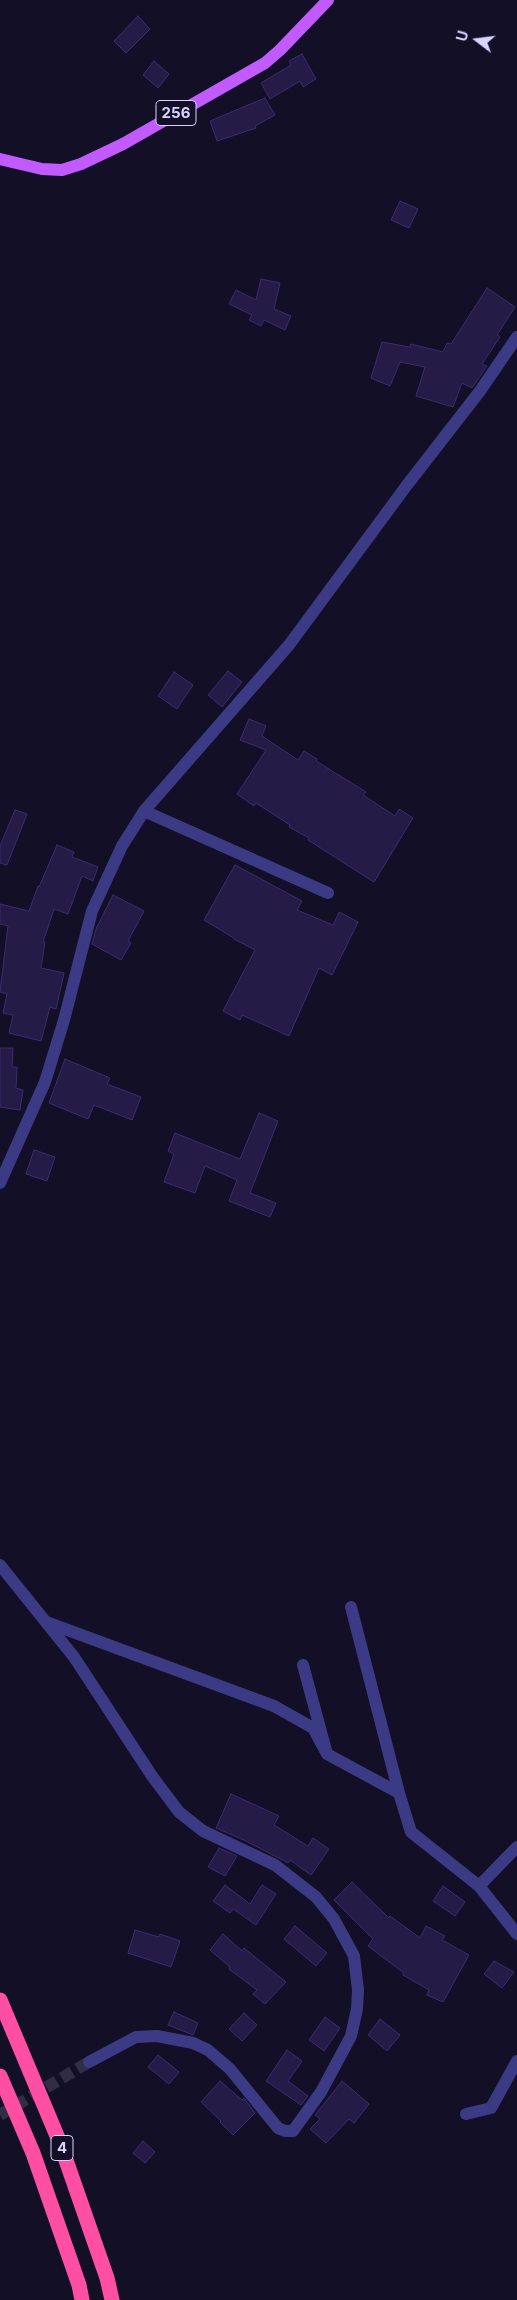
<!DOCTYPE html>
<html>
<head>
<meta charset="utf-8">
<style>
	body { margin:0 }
	#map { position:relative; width:517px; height:2300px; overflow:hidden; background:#130f26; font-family:Inter,sans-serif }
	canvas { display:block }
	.north { position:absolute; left:452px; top:15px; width:50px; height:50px; -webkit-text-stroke:4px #130f26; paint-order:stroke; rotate:285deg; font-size:14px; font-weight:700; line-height:20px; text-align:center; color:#d9d4ff }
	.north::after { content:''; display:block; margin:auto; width:18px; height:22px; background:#d9d4ff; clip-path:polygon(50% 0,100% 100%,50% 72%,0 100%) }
</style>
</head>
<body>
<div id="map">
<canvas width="517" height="2300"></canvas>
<div class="north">U</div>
</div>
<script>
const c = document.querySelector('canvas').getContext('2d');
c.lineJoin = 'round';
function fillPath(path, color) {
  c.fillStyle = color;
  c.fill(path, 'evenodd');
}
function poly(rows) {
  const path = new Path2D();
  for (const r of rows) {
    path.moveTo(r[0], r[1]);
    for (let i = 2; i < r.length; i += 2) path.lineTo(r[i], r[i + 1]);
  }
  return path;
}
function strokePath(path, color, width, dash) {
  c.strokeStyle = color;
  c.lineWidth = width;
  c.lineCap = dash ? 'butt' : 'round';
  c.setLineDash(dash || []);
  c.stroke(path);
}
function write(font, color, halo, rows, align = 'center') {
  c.font = font + ' Inter,sans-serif';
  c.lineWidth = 4;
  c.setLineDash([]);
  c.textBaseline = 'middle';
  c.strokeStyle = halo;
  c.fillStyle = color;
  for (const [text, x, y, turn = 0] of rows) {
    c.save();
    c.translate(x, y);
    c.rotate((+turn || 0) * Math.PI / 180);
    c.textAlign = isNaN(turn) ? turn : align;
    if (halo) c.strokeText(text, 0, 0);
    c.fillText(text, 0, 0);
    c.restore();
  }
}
const building = poly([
	[138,16,150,29,126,53,114,41,138,16],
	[302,54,316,79,303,87,300,81,270,99,261,83,291,65,289,61,302,54],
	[154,61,169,74,158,88,143,75,154,61],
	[265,98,275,115,255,126,256,128,217,141,210,121,265,98],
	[400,201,418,209,409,228,391,220,400,201],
	[261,279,280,283,274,309,291,316,285,330,264,320,261,326,249,320,252,315,229,304,236,290,256,300,261,279],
	[487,288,515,307,497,335,500,337,482,364,487,366,472,388,462,383,453,407,416,396,425,367,400,362,390,386,371,378,382,342,410,347,411,344,443,352,447,343,451,344,487,288],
	[228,671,242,682,222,707,208,695,228,671],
	[174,672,193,685,177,709,158,696,174,672],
	[249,719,266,726,262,736,298,760,304,751,317,759,316,761,366,792,363,795,395,816,399,809,413,818,374,882,308,840,309,838,289,827,290,825,256,803,254,806,237,794,266,750,240,740,249,719],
	[15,810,27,814,7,865,0,863,0,846,15,810],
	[57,845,74,852,72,857,98,867,93,881,82,876,68,914,54,909,43,942,45,942,41,968,64,973,56,1009,50,1007,41,1041,9,1033,13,1015,3,1013,7,994,0,992,8,926,0,924,0,904,29,911,38,886,39,887,57,845],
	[235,865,302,901,297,910,333,925,339,912,358,922,332,975,319,968,289,1036,242,1015,240,1020,223,1011,255,950,234,939,234,938,204,920,235,865],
	[113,895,144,911,128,941,131,943,121,960,92,944,96,929,113,895],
	[0,1048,13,1048,12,1067,17,1067,16,1088,23,1090,20,1110,0,1107,0,1048],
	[65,1059,110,1078,107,1084,141,1097,132,1120,94,1105,88,1119,49,1103,65,1059],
	[259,1113,278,1121,250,1193,276,1203,270,1217,229,1201,237,1180,205,1166,195,1193,164,1182,174,1154,168,1151,175,1133,240,1159,259,1113],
	[34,1150,55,1157,47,1181,26,1174,34,1150],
	[231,1794,279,1816,274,1825,308,1846,313,1838,329,1849,311,1875,290,1860,288,1863,246,1841,216,1828,231,1794],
	[219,1848,237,1856,225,1876,208,1867,219,1848],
	[352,1882,389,1918,390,1916,420,1938,426,1926,445,1936,442,1940,469,1955,443,2002,427,1995,429,1990,403,1975,404,1973,368,1946,373,1939,334,1900,352,1882],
	[225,1885,250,1904,262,1885,276,1894,256,1925,233,1909,230,1913,213,1901,225,1885],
	[443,1886,465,1902,455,1916,433,1901,443,1886],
	[295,1926,327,1953,316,1966,284,1939,295,1926],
	[135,1930,159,1937,160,1934,180,1941,171,1967,128,1953,135,1930],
	[223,1934,242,1951,244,1948,286,1982,265,2004,253,1994,257,1990,229,1969,230,1967,210,1950,223,1934],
	[494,1961,514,1972,502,1988,484,1974,494,1961],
	[174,2012,198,2023,193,2035,168,2025,174,2012],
	[244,2013,257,2025,242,2041,229,2029,244,2013],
	[325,2017,340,2028,324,2051,309,2040,325,2017],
	[380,2019,400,2035,387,2051,368,2035,380,2019],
	[287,2050,302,2061,288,2081,308,2096,301,2105,266,2081,287,2050],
	[158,2055,179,2072,169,2084,148,2067,158,2055],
	[220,2081,242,2100,244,2098,255,2113,233,2135,220,2122,221,2121,201,2102,220,2081],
	[342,2081,369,2104,354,2123,349,2119,326,2143,310,2129,320,2119,315,2115,342,2081],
	[143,2141,155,2152,145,2163,133,2153,143,2141]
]);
fillPath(building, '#241b47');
strokePath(building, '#3b2d73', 1);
strokePath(poly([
	[0,2115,89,2062]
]), '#312d47', 12, [12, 6]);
strokePath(poly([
	[144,811,328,893],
	[0,1183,45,1082,64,1020,92,911,122,846,144,811,289,645,407,485,480,391,517,337],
	[0,1565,74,1657,152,1776,179,1812,203,1831,275,1865,316,1897,334,1919,354,1956,358,1990,357,2009,351,2036,321,2092,293,2131,285,2131,278,2128,230,2069,208,2050,193,2043,157,2036,136,2037,89,2062],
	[351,1607,399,1793,411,1832,479,1886,517,1847],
	[46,1622,274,1706,313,1728,327,1754,303,1665],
	[327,1754,399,1793],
	[479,1886,517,1934],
	[466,2114,491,2108,517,2061]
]), '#3d3a85', 12);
strokePath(poly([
	[0,159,42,169,62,170,81,164,123,144,265,63,280,50,328,0]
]), '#c25bff', 12);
strokePath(poly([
	[0,2000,60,2143,107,2278,112,2300],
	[0,2076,33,2153,79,2285,82,2300]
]), '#ff4fa3', 15);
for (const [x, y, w] of [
	[176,113,40],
	[62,2148,22]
]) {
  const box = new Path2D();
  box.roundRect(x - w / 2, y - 12.5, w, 25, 4);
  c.fillStyle = '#130f26';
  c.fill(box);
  strokePath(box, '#d9d4ff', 1);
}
write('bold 15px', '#d9d4ff', null, [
	["256",176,113],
	["4",62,2148]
]);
</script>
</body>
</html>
